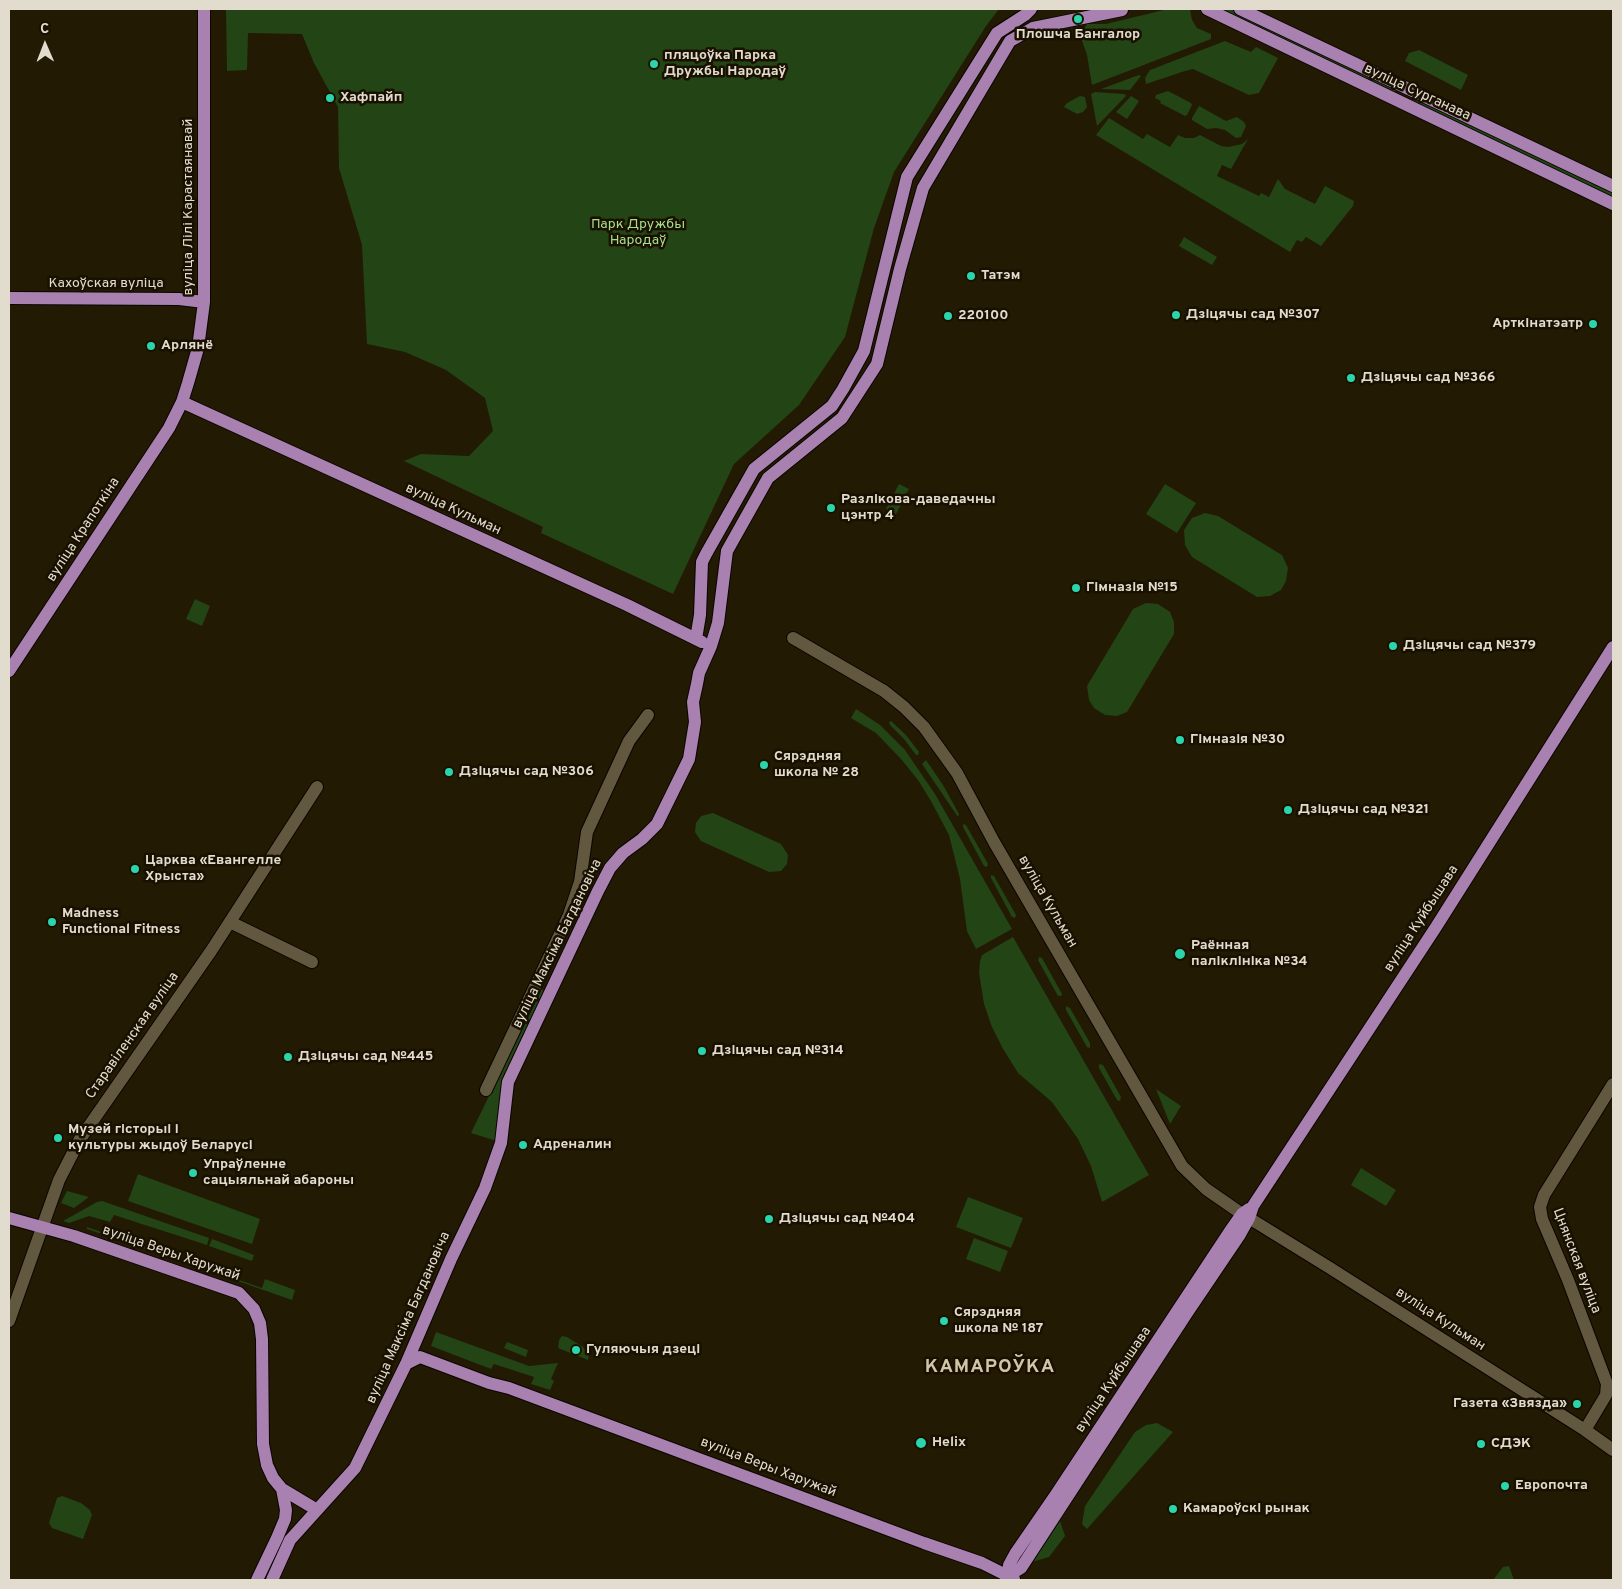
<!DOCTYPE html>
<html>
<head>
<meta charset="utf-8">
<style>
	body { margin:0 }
	#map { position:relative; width:1622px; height:1589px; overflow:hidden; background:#221a03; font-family:Overpass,sans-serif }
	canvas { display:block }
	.frame { position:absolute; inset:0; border:10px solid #e1dcce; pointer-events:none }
	.north { position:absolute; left:20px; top:20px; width:50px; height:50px; -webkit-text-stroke:4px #191000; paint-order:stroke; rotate:359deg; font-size:14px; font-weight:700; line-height:20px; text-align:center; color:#e1dcce }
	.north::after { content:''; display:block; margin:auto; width:18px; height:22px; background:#e1dcce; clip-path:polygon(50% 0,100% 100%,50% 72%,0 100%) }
</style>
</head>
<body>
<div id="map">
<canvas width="1622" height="1589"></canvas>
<div class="frame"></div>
<div class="north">С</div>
</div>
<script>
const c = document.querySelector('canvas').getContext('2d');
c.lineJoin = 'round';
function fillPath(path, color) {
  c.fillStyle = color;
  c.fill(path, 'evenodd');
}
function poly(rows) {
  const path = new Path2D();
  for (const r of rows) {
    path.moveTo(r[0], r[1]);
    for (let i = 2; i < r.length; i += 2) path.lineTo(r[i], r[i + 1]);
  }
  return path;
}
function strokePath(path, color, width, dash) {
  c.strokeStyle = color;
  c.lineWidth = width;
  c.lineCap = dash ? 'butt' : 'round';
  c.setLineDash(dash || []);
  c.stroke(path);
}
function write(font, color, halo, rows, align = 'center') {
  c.font = font + ' Overpass,sans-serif';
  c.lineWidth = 5;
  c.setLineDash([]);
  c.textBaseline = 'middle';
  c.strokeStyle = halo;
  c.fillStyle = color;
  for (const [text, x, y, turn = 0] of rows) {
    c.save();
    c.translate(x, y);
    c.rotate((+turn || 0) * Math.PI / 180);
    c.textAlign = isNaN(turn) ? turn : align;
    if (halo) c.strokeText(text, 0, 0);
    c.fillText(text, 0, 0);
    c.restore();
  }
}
fillPath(poly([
	[226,9,999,9,986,26,894,172,874,228,845,337,799,405,734,464,673,594,541,533,543,527,404,461,421,454,469,456,493,431,485,398,446,370,405,352,367,344,362,245,339,168,338,107,314,63,302,34,248,33,247,70,227,71],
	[1168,9,1190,9,1192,20,1197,28,1211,34,1211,39,1092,85,1087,55,1080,35,1087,24,1106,24],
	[1220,9,1231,9,1397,88,1395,92],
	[1225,41,1251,52,1256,47,1278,58,1259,93,1249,95,1193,69,1185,71,1146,84,1145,78,1150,70],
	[1419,50,1468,75,1461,90,1405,61,1409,53],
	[1139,75,1141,76,1130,90,1101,89],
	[1168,91,1191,103,1192,105,1187,115,1185,116,1160,103,1161,101,1155,98,1156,95],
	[1095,92,1124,94,1126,96,1097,126,1091,94],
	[1080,96,1085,97,1087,107,1083,112,1077,114,1064,107,1067,103],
	[1131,96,1139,101,1127,119,1116,112],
	[1414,96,1613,193,1613,198,1412,101],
	[1199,106,1226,121,1237,117,1244,122,1246,126,1241,137,1236,138,1225,130,1216,128,1207,129,1192,120,1192,118],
	[1109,118,1143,139,1147,134,1170,147,1178,135,1185,138,1194,138,1200,135,1221,146,1228,147,1242,144,1248,139,1231,169,1222,165,1217,176,1259,196,1261,193,1269,197,1278,179,1285,189,1315,204,1325,186,1354,201,1353,206,1321,246,1306,237,1302,242,1297,240,1290,252,1096,135],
	[1184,237,1217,257,1212,265,1179,246],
	[899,484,909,489,896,514,886,509],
	[1165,484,1196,503,1177,533,1146,514],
	[1205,513,1218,516,1282,555,1288,568,1286,581,1281,590,1270,596,1257,597,1192,557,1185,545,1184,530,1192,518],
	[195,599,210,606,202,626,186,619],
	[1146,603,1158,604,1170,612,1174,622,1174,634,1127,712,1117,716,1105,715,1094,708,1089,700,1087,686,1133,609],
	[856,709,880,725,905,750,935,794,1012,929,976,949,967,931,960,879,949,835,931,801,918,780,901,759,876,733,851,718],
	[891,721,906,735,919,752,918,755,916,755,904,739,890,725,889,722],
	[926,760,943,785,959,814,958,817,922,764],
	[713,813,781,844,788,855,787,864,781,871,769,872,701,841,695,832,696,823,701,816],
	[963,824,966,825,988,864,987,867,984,866,963,827],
	[991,875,994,876,1016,915,1015,918,1012,917,991,878],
	[1013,937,1149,1175,1102,1202,1091,1166,1078,1139,1052,1102,1018,1073,1002,1047,992,1027,984,1004,979,973,980,961,982,955],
	[1039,957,1042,958,1062,994,1061,996,1058,996,1038,960],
	[541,989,544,991,502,1080,497,1141,471,1133],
	[1066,1006,1070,1008,1090,1043,1090,1048,1087,1047,1066,1010],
	[1099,1064,1103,1065,1121,1097,1120,1101,1117,1100,1099,1068],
	[1156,1089,1181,1106,1170,1124],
	[1361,1168,1396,1190,1386,1206,1351,1185],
	[138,1174,260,1219,252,1244,128,1201],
	[67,1191,89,1197,74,1208,61,1203],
	[968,1197,1023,1218,1011,1248,956,1227],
	[102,1201,209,1238,207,1245,114,1215,110,1222,89,1216,69,1223,63,1221,97,1202],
	[87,1227,187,1262,186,1263,87,1229],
	[974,1238,1008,1251,1000,1272,966,1259],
	[212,1239,254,1255,252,1261,209,1246],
	[193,1264,262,1288,265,1279,295,1290,292,1300,192,1265],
	[436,1332,529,1366,558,1363,551,1379,554,1381,550,1390,531,1384,534,1377,494,1364,491,1369,431,1346],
	[562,1336,567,1337,583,1347,589,1355,588,1360,558,1348,559,1340],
	[507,1342,528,1350,526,1357,504,1348],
	[1157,1423,1173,1432,1087,1529,1082,1524,1085,1506,1135,1432,1146,1425],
	[62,1496,81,1503,90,1510,92,1515,83,1539,52,1528,49,1523,57,1498],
	[1060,1521,1065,1536,1049,1557,1032,1562],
	[1509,1566,1514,1580,1493,1580,1503,1567]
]), '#234415');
const minor = poly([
	[793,638,884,691,904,707,924,727,957,773,994,842,1182,1166,1206,1189,1242,1214],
	[230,922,312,962],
	[486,1090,569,915,580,882,587,832,629,741,648,715],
	[1249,1218,1330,1268,1585,1430,1613,1450],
	[9,1321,59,1180,80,1139,211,951,317,787],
	[1585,1430,1606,1395,1607,1384,1568,1280,1542,1219,1540,1207,1544,1195,1613,1084]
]);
const major = poly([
	[1207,9,1613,204],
	[1240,9,1613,186],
	[9,298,179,299,204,302],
	[182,402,627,605,702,642],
	[696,639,700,615,702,562,706,554,754,469,832,406,843,389,864,351,907,177,997,33,1025,15,1031,9],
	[9,671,169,428,182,402,188,383,198,348,204,302,204,9],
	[9,1218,74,1236,239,1293,254,1309,260,1323,262,1339,263,1444,267,1465,273,1478,282,1489,286,1510,285,1519,277,1538,257,1580],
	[406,1364,420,1357,489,1383,509,1388,924,1543,982,1563,1014,1579],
	[282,1489,317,1510],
	[1008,1576,1021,1568,1187,1313,1239,1236,1249,1218,1253,1206,1436,927,1613,647],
	[272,1580,290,1540,355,1468,406,1364,451,1259,485,1188,501,1143,508,1082,598,891,610,868,623,853,642,839,657,824,689,759,695,722,693,702,697,684,699,673,711,646,718,623,727,551,768,478,842,418,877,364,900,269,923,188,1010,41,1033,28,1122,10],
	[1006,1580,1008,1576,1009,1565,1015,1554,1055,1496,1230,1231,1242,1214,1249,1209]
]);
strokePath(minor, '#0b0500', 14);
strokePath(major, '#0b0500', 14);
strokePath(minor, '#625840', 12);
strokePath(major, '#a881b1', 12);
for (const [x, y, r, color] of [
	[1078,19,5,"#2bd5ac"],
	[654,64,5,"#2bd5ac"],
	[330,98,5,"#2bd5ac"],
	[971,276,5,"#2bd5ac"],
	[1176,315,5,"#2bd5ac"],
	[948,316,5,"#2bd5ac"],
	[1593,324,5,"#2bd5ac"],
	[151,346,5,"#2bd5ac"],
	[1351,378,5,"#2bd5ac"],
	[831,508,5,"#2bd5ac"],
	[1076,588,5,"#2bd5ac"],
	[1393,646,5,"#2bd5ac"],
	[1180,740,5,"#2bd5ac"],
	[764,765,5,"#2bd5ac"],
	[449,772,5,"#2bd5ac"],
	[1288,810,5,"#2bd5ac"],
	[135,869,5,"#2bd5ac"],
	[52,922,5,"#2bd5ac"],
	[1180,954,6,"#2bd5ac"],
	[702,1051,5,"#2bd5ac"],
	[288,1057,5,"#2bd5ac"],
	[58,1138,5,"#2bd5ac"],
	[523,1145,5,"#2bd5ac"],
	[193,1173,5,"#2bd5ac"],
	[769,1219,5,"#2bd5ac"],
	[944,1321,5,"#2bd5ac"],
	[576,1350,5,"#2bd5ac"],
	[1577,1404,5,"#2bd5ac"],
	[921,1443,6,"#2bd5ac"],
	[1481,1444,5,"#2bd5ac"],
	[1505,1486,5,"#2bd5ac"],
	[1173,1509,5,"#2bd5ac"]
]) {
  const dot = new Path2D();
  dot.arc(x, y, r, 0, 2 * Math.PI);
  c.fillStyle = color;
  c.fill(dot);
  strokePath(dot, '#191000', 2);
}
write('bold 14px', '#e1dcce', '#191000', [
	["Плошча Бангалор",1078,35,"center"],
	["пляцоўка Парка",664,56],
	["Дружбы Народаў",664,72],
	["Хафпайп",340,98],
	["Татэм",981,276],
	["Дзіцячы сад №307",1186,315],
	["220100",958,316],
	["Арткінатэатр",1583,324,"right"],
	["Арлянё",161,346],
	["Дзіцячы сад №366",1361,378],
	["Разлікова-даведачны",841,500],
	["цэнтр 4",841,516],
	["Гімназія №15",1086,588],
	["Дзіцячы сад №379",1403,646],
	["Гімназія №30",1190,740],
	["Сярэдняя",774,757],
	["школа № 28",774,773],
	["Дзіцячы сад №306",459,772],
	["Дзіцячы сад №321",1298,810],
	["Царква «Евангелле",145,861],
	["Хрыста»",145,877],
	["Madness",62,914],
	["Functional Fitness",62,930],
	["Раённая",1191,946],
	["паліклініка №34",1191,962],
	["Дзіцячы сад №314",712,1051],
	["Дзіцячы сад №445",298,1057],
	["Музей гісторыі і",68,1130],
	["культуры жыдоў Беларусі",68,1146],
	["Адреналин",533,1145],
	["Упраўленне",203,1165],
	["сацыяльнай абароны",203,1181],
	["Дзіцячы сад №404",779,1219],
	["Сярэдняя",954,1313],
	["школа № 187",954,1329],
	["Гуляючыя дзеці",586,1350],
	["Газета «Звязда»",1567,1404,"right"],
	["Helix",932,1443],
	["СДЭК",1491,1444],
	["Европочта",1515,1486],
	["Камароўскі рынак",1183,1509]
], 'left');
write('14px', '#e1dcce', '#191000', [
	["вуліца Сурганава",1417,93,25],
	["вуліца Лілі Карастаянавай",189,207,-90],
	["Кахоўская вуліца",106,284],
	["вуліца Кульман",453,510,25],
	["вуліца Крапоткіна",84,530,-57],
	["вуліца Кульман",1047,902,60],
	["вуліца Куйбышава",1422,919,-57],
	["вуліца Максіма Багдановіча",558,944,-64],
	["Старавіленская вуліца",133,1036,-55],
	["вуліца Веры Харужай",171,1254,19],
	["Цнянская вуліца",1576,1261,69],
	["вуліца Максіма Багдановіча",409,1318,-66],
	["вуліца Кульман",1440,1320,33],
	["вуліца Куйбышава",1114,1380,-56],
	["вуліца Веры Харужай",768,1468,21]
]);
write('14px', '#a3df8c', '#191000', [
	["Парк Дружбы",638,225],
	["Народаў",638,241]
]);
c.letterSpacing = '1px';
write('bold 19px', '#d0c5a9', '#191000', [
	["КАМАРОЎКА",990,1368]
]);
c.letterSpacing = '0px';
</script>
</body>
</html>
